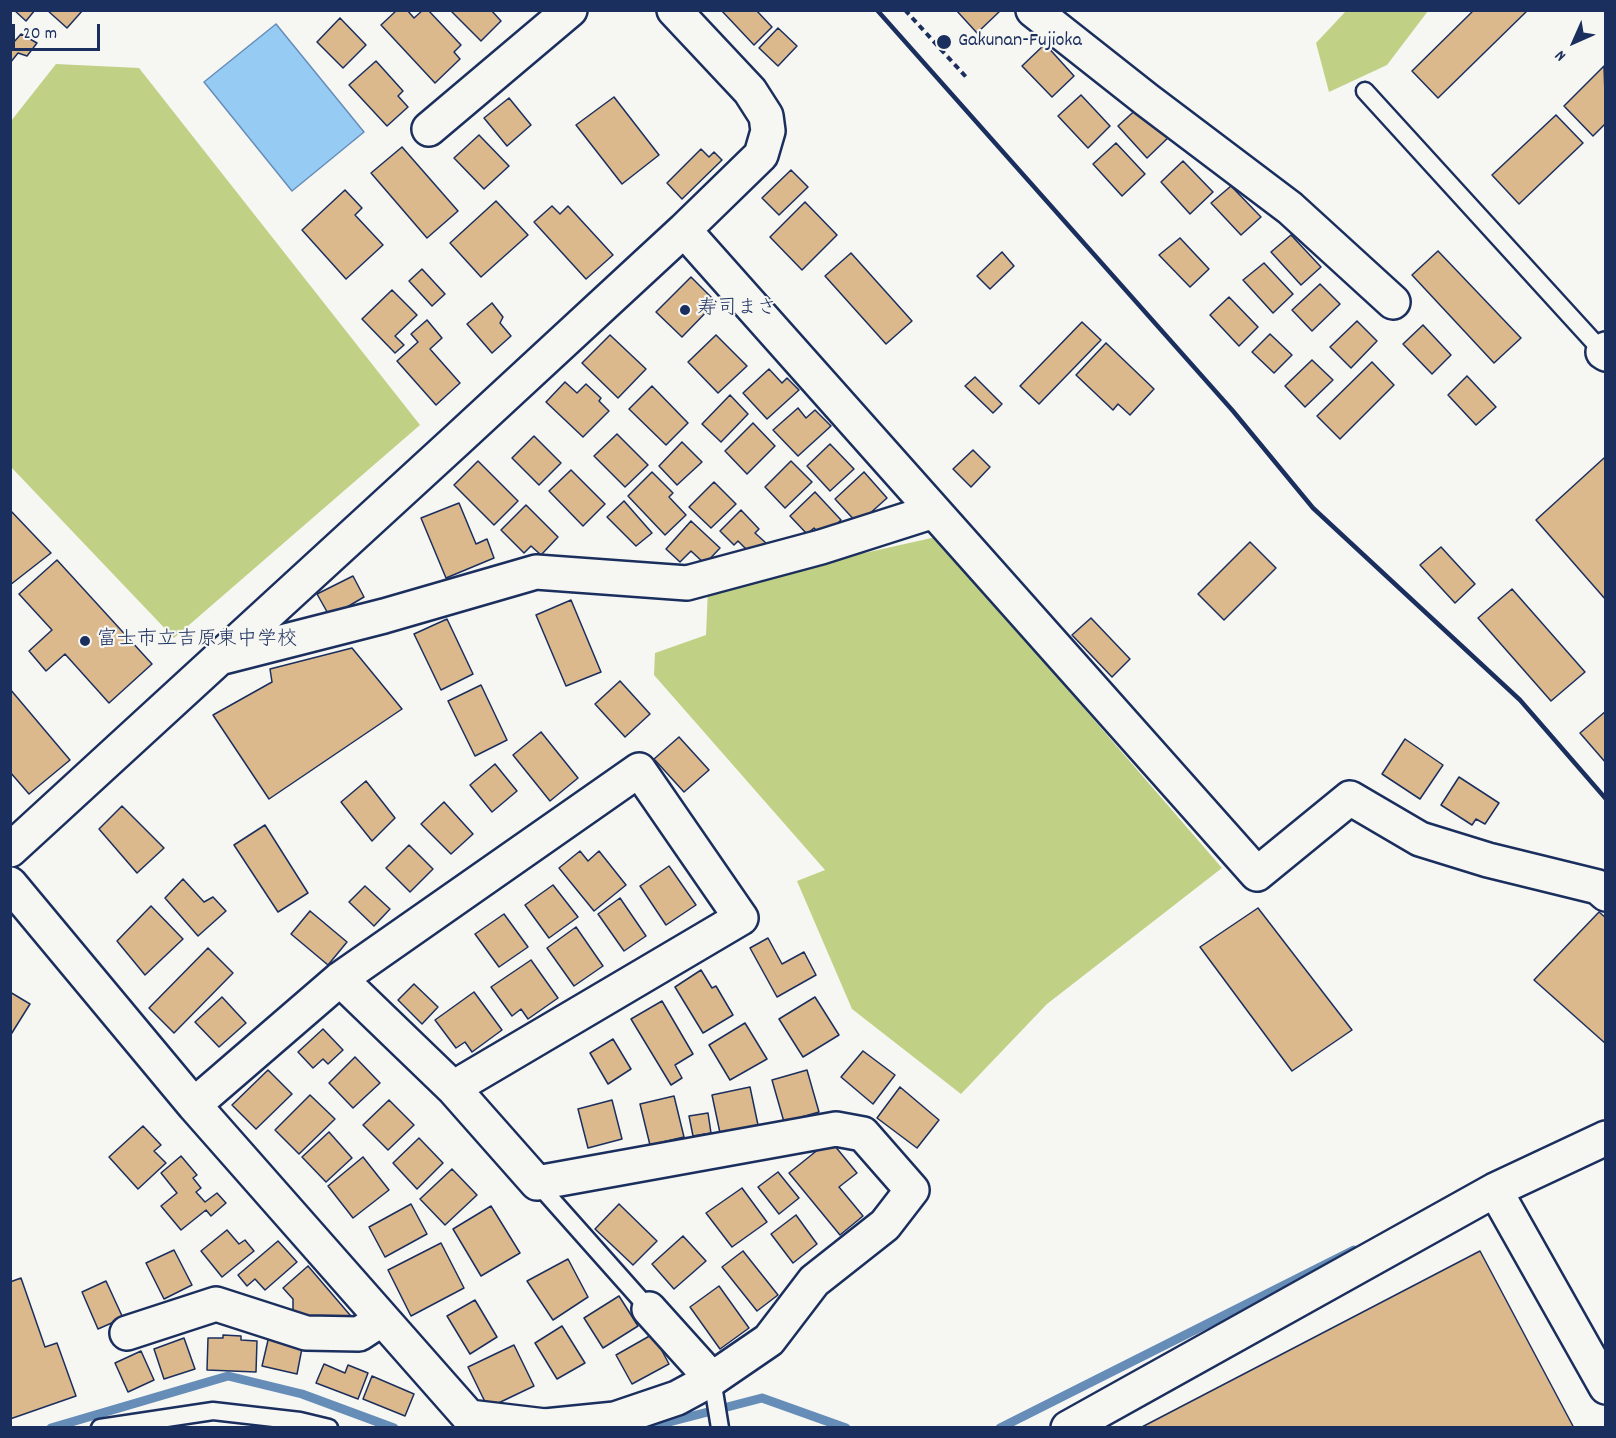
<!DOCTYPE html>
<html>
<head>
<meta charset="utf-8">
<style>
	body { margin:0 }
	#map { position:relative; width:1616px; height:1438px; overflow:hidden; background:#f6f6f2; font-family:Dekko,sans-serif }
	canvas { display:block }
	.frame { position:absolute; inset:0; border:12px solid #1b2f5e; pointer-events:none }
	.north { position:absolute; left:1544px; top:12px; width:60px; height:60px; -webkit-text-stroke:4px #f6f6f2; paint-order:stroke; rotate:225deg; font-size:16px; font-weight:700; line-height:24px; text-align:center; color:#1b2f5e }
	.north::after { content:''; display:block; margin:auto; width:21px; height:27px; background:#1b2f5e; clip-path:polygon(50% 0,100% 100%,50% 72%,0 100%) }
	.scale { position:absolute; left:12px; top:24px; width:88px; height:27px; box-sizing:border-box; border:3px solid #1b2f5e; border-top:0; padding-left:8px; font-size:18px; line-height:21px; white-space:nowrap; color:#1b2f5e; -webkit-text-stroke:4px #f6f6f2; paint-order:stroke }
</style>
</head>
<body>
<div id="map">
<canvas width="1616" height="1438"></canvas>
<div class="frame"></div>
<div class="north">N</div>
<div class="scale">20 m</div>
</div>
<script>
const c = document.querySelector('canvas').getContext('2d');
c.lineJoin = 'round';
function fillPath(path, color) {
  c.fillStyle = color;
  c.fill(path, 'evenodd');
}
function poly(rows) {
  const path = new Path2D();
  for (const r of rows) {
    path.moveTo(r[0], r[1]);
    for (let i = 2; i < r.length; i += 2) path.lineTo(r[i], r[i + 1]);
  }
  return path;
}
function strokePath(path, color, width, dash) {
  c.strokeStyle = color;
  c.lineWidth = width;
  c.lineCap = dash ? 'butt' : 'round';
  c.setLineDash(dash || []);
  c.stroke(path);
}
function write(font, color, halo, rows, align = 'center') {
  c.font = font + ' Dekko,"Klee One",sans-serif';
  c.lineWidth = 4.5;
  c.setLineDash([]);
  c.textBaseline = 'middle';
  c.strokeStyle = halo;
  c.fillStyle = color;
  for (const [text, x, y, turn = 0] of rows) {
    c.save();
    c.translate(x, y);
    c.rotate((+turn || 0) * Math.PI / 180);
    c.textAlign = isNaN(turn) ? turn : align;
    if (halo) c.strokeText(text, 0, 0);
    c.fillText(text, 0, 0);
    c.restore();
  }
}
fillPath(poly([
	[1346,11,1428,11,1387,65,1329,92,1316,43],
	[56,64,139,68,420,425,174,638,11,467,11,121],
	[936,537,1222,868,1047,1004,961,1094,852,1009,797,881,825,870,654,675,655,653,706,635,708,588]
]), '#c0d186');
const water = poly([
	[276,24,364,132,292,191,204,82,276,24]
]);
fillPath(water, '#96ccf4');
strokePath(water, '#658db8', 1.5);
strokePath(poly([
	[51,1428,228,1376,302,1394,394,1428],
	[646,1428,762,1398,846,1428],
	[1000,1428,1354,1250]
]), '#658db8', 9);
const building = poly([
	[14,10,35,10,26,21,14,10],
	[47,10,83,10,67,28,47,10],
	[397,10,407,10,414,18,423,10,428,10,461,45,454,52,460,59,435,83,381,25,397,10],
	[450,10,491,10,501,21,481,41,450,10],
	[721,10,756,10,772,27,754,45,721,10],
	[956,10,1000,10,1000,11,977,33,956,10],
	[1474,10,1528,10,1438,98,1412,71,1474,10],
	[340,18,366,45,343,68,317,42,340,18],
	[778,28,797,46,778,66,759,48,778,28],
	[21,34,37,43,27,56,18,53,10,63,10,42,13,43,21,34],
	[1045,44,1074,76,1052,97,1022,66,1045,44],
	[376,61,403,91,398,96,408,107,387,126,349,85,376,61],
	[1604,66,1606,123,1593,136,1564,106,1604,66],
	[1081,95,1110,126,1088,148,1058,116,1081,95],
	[614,97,659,155,622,184,576,125,614,97],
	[509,98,531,125,507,146,484,118,509,98],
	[1141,105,1170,136,1147,158,1118,126,1141,105],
	[1556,115,1583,143,1519,204,1492,175,1556,115],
	[479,135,509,166,484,189,454,158,479,135],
	[1116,143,1145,174,1122,196,1093,164,1116,143],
	[402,147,458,211,427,238,371,173,402,147],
	[701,149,709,157,714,152,722,160,682,199,667,183,701,149],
	[1183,161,1213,192,1190,214,1161,182,1183,161],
	[791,170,808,187,779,215,762,198,791,170],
	[1231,186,1261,217,1241,235,1211,203,1231,186],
	[345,190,362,208,355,215,383,245,346,279,302,230,345,190],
	[496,201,528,235,481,277,450,243,496,201],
	[805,202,837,235,802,270,770,237,805,202],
	[552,206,560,214,568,206,613,255,586,279,534,222,552,206],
	[1291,235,1321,267,1301,285,1271,252,1291,235],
	[1180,238,1209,269,1190,287,1159,255,1180,238],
	[1438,251,1521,338,1494,363,1412,275,1438,251],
	[1002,252,1014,266,990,289,977,276,1002,252],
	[851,253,912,321,886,344,825,276,851,253],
	[1264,263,1293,294,1273,313,1243,280,1264,263],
	[422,269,445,294,432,306,409,281,422,269],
	[691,277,716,302,682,337,656,312,691,277],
	[1320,284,1340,304,1312,331,1292,310,1320,284],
	[392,290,417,315,395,336,404,345,395,353,362,319,392,290],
	[1229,297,1258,327,1239,346,1210,315,1229,297],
	[492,303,503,317,500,323,511,336,492,353,467,324,492,303],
	[427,320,442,338,430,349,460,383,436,405,397,361,418,342,411,334,427,320],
	[1357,321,1377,341,1351,368,1330,347,1357,321],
	[1082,322,1101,340,1039,404,1020,386,1082,322],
	[1423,325,1451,355,1432,374,1403,344,1423,325],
	[1270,334,1292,355,1274,373,1252,352,1270,334],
	[610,335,646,369,618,398,582,363,610,335],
	[716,335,747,366,718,393,688,362,716,335],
	[1106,343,1154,389,1130,415,1118,404,1113,410,1076,375,1106,343],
	[1312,360,1333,380,1305,407,1285,386,1312,360],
	[1372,362,1394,385,1340,439,1317,416,1372,362],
	[769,369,782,383,787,378,799,390,767,419,743,393,769,369],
	[1467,376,1496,407,1476,425,1448,395,1467,376],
	[975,377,1002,404,993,413,965,386,975,377],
	[565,382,577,393,586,384,601,398,599,401,609,411,583,437,546,402,565,382],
	[652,386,688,423,666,445,629,409,652,386],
	[730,395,748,414,721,442,702,424,730,395],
	[798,408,806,418,815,410,831,426,798,456,773,430,798,408],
	[753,423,775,446,747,474,725,451,753,423],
	[617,434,648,465,625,487,594,456,617,434],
	[534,436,561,463,539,485,512,458,534,436],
	[682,442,702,462,677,485,659,466,682,442],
	[830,444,854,469,830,491,807,466,830,444],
	[973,450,990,467,971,487,953,469,973,450],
	[1604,458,1606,459,1606,600,1536,520,1604,458],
	[478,461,518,501,494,525,454,485,478,461],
	[791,461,812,482,785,508,765,487,791,461],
	[571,470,605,504,583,526,549,491,571,470],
	[652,472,673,493,669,497,686,515,665,535,628,496,652,472],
	[864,472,887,498,858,524,835,499,864,472],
	[714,482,736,504,711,528,689,507,714,482],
	[815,492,841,520,823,537,814,528,807,534,790,516,815,492],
	[624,501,652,533,636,546,607,517,624,501],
	[459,503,476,544,487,539,494,558,446,578,421,518,459,503],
	[526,505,558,537,541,555,531,546,524,553,501,530,526,505],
	[10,510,51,553,10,585,10,510],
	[741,510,759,529,755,533,766,543,753,556,738,541,734,545,720,531,741,510],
	[691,521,720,548,705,564,691,551,680,562,666,549,691,521],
	[1250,542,1276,568,1224,620,1198,594,1250,542],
	[1441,547,1475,584,1455,603,1420,565,1441,547],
	[57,560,152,664,109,703,65,654,46,671,29,651,52,630,19,594,57,560],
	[353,576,364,597,330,617,317,594,353,576],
	[1512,589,1585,672,1551,701,1478,618,1512,589],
	[571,600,601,672,566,686,536,615,571,600],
	[1091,618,1130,659,1112,677,1072,635,1091,618],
	[447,619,473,674,441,690,414,634,447,619],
	[352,648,402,709,269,799,213,715,272,682,270,669,352,648],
	[620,681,650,714,625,737,595,704,620,681],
	[481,685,507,740,475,756,448,701,481,685],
	[10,689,70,760,29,794,10,772,10,689],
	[1606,711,1606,763,1580,733,1606,711],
	[541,732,578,778,550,801,513,755,541,732],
	[679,737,709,770,684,792,654,759,679,737],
	[1405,739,1443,765,1420,799,1382,774,1405,739],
	[495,764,517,791,492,812,470,785,495,764],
	[1459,777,1499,803,1485,824,1476,819,1472,825,1441,805,1459,777],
	[366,781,395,818,372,841,341,802,366,781],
	[444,802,473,834,451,854,421,824,444,802],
	[122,806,164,848,137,873,99,829,122,806],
	[265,825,308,893,278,912,234,845,265,825],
	[409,845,433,869,410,892,386,868,409,845],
	[580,851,588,861,599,851,626,885,594,911,559,868,580,851],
	[669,866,696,905,666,925,640,886,669,866],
	[183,879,204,902,213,897,226,911,198,936,165,898,183,879],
	[553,885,578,917,549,938,525,905,553,885],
	[365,886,390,909,374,926,349,902,365,886],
	[620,898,646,936,624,951,598,914,620,898],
	[151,906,183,939,145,975,117,941,151,906],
	[1258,908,1352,1030,1292,1071,1200,947,1258,908],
	[310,911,347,942,328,965,291,934,310,911],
	[1599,912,1606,918,1606,1044,1534,980,1599,912],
	[504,914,528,947,499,967,475,934,504,914],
	[576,927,603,966,574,986,547,948,576,927],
	[768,938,782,964,804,952,816,975,777,997,750,948,768,938],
	[208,948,233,973,174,1033,149,1008,208,948],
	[531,960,558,998,528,1019,521,1009,512,1016,491,987,531,960],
	[701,970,712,988,716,986,733,1015,703,1033,675,987,701,970],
	[414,984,438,1007,422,1024,398,1000,414,984],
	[10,992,30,1004,10,1036,10,992],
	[474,992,502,1030,472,1052,465,1042,456,1048,435,1020,474,992],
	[222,997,246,1023,219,1047,195,1022,222,997],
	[815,997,839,1035,803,1057,779,1019,815,997],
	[662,1001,693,1054,675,1065,682,1078,671,1085,631,1019,662,1001],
	[745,1023,767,1059,730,1080,709,1045,745,1023],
	[323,1029,343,1050,328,1064,323,1059,313,1068,298,1052,323,1029],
	[613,1039,631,1069,608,1084,590,1053,613,1039],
	[863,1051,895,1075,873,1104,841,1077,863,1051],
	[355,1057,380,1083,353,1108,329,1083,355,1057],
	[268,1070,292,1094,256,1129,232,1105,268,1070],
	[807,1070,819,1112,784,1122,772,1080,807,1070],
	[750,1087,758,1125,720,1133,712,1095,750,1087],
	[900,1087,939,1120,917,1148,877,1118,900,1087],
	[310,1095,335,1119,299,1154,275,1130,310,1095],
	[674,1096,684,1137,650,1145,640,1104,674,1096],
	[389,1100,414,1125,388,1150,363,1125,389,1100],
	[612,1100,622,1139,588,1148,578,1109,612,1100],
	[708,1113,711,1133,693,1136,689,1116,708,1113],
	[143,1126,161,1145,154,1151,166,1163,138,1189,109,1157,143,1126],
	[329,1132,352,1158,326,1182,302,1157,329,1132],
	[419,1138,443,1163,417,1189,393,1163,419,1138],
	[830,1140,857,1173,839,1187,863,1216,840,1235,789,1173,830,1140],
	[181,1156,197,1175,193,1178,201,1188,196,1192,205,1202,217,1193,226,1203,211,1216,206,1210,181,1230,161,1206,177,1193,161,1173,181,1156],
	[363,1157,389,1190,353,1218,328,1186,363,1157],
	[452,1169,477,1195,445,1225,420,1199,452,1169],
	[778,1172,799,1198,779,1214,758,1187,778,1172],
	[742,1188,767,1222,732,1247,706,1213,742,1188],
	[411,1204,427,1234,385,1257,369,1227,411,1204],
	[619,1204,657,1241,633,1265,595,1229,619,1204],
	[491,1206,520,1253,481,1276,453,1229,491,1206],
	[796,1215,817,1244,793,1263,771,1234,796,1215],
	[227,1230,239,1244,245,1240,254,1251,222,1277,201,1251,227,1230],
	[683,1236,706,1261,674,1289,652,1264,683,1236],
	[278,1241,297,1262,265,1290,255,1279,247,1286,238,1275,278,1241],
	[441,1243,464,1288,411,1316,388,1270,441,1243],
	[174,1250,192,1285,164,1299,146,1263,174,1250],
	[743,1251,778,1295,757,1311,722,1267,743,1251],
	[1480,1251,1574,1428,1140,1428,1480,1251],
	[568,1259,588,1297,553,1320,527,1281,568,1259],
	[308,1266,356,1322,293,1321,293,1299,283,1288,308,1266],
	[21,1278,45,1347,57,1343,76,1396,10,1419,10,1282,21,1278],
	[106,1281,123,1318,98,1329,82,1292,106,1281],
	[719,1286,749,1328,720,1349,690,1307,719,1286],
	[619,1296,638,1326,603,1348,584,1318,619,1296],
	[475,1300,497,1337,470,1354,447,1316,475,1300],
	[562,1326,585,1363,557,1379,535,1343,562,1326],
	[653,1334,669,1364,632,1384,616,1355,653,1334],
	[223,1335,241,1336,241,1340,257,1341,256,1372,207,1370,208,1338,223,1338,223,1335],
	[269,1336,303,1343,297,1374,262,1366,269,1336],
	[184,1338,195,1369,164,1379,154,1349,184,1338],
	[514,1345,534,1386,488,1408,468,1367,514,1345],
	[141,1351,154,1380,128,1392,115,1363,141,1351],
	[324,1364,345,1373,348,1365,368,1373,358,1399,316,1383,324,1364],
	[372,1376,414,1394,405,1416,363,1399,372,1376]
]);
fillPath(building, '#dbb98d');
strokePath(building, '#1b2f5e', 1.5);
const lane = poly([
	[1365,91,1603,352],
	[537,1183,649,1309],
	[712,1379,720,1428],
	[100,1428,213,1411,300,1421,329,1428]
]);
const street = poly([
	[1033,10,1147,100,1290,208,1393,302],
	[429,129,570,10],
	[684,230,1257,874,1350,798,1420,839,1488,860,1598,887,1606,894],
	[1606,349,1603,352,1606,354],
	[223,657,384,616,536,572,687,583,821,547,934,511],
	[10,850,458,439,684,230,761,155,768,131,766,116,750,91,674,10],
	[10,884,194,1105,469,1417,545,1426,615,1419,677,1398,712,1379,769,1340,814,1281,885,1225,912,1190,863,1134,836,1129,537,1183,453,1088,340,979],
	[194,1105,340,979,639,770,741,918,453,1088],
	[1495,1190,1606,1387],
	[649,1309,712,1379],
	[127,1333,216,1304,306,1333,359,1334,382,1319],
	[1068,1428,1495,1190,1606,1138]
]);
strokePath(lane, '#1b2f5e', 21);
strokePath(street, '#1b2f5e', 38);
strokePath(poly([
	[905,10,967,78]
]), '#1b2f5e', 4, [6, 4.5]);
strokePath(lane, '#f6f6f2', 16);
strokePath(street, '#f6f6f2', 33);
strokePath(poly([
	[877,10,1233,411,1313,508,1520,700,1606,799]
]), '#1b2f5e', 4.5);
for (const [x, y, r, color] of [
	[944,42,8,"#1b2f5e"],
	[685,310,6,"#1b2f5e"],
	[85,641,6,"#1b2f5e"]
]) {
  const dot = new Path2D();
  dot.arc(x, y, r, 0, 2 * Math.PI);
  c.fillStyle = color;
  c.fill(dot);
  strokePath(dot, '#f6f6f2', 2);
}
write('20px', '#1b2f5e', '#f6f6f2', [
	["Gakunan-Fujioka",958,42],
	["寿司まさ",697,310],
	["富士市立吉原東中学校",97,641]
], 'left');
</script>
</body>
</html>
